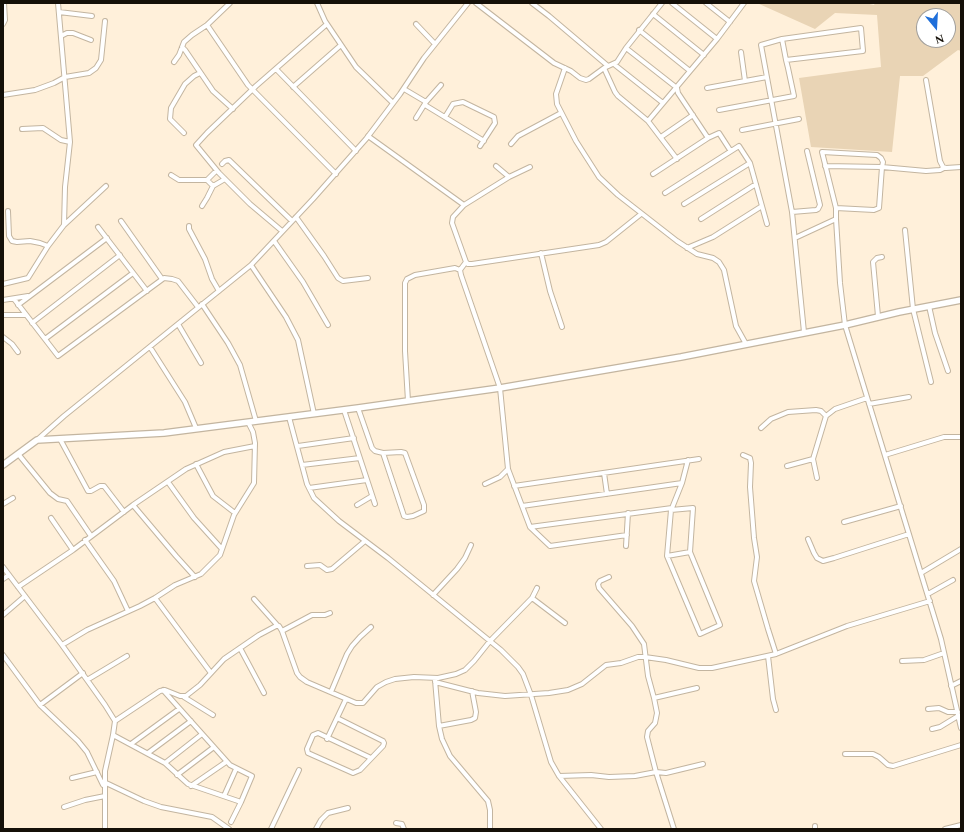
<!DOCTYPE html>
<html>
<head>
<meta charset="utf-8">
<style>
	body { margin:0 }
	#map { position:relative; width:964px; height:832px; overflow:hidden; background:#fff0da; font-family:Spectral,serif }
	canvas { display:block }
	.frame { position:absolute; inset:0; border:4px solid #151008; pointer-events:none }
	.north { position:absolute; left:916px; top:8px; width:40px; height:40px; box-sizing:border-box; background:#fff; border:1px solid #a19f9c; border-radius:50%; rotate:162deg; font-size:11px; font-weight:700; line-height:16px; text-align:center; color:#151008 }
	.north::after { content:''; display:block; margin:auto; width:14px; height:18px; background:#1f6fda; clip-path:polygon(50% 0,100% 100%,50% 72%,0 100%) }
</style>
</head>
<body>
<div id="map">
<canvas width="964" height="832"></canvas>
<div class="frame"></div>
<div class="north">N</div>
</div>
<script>
const c = document.querySelector('canvas').getContext('2d');
c.lineJoin = 'round';
function fillPath(path, color) {
  c.fillStyle = color;
  c.fill(path, 'evenodd');
}
function poly(rows) {
  const path = new Path2D();
  for (const r of rows) {
    path.moveTo(r[0], r[1]);
    for (let i = 2; i < r.length; i += 2) path.lineTo(r[i], r[i + 1]);
  }
  return path;
}
function strokePath(path, color, width, dash) {
  c.strokeStyle = color;
  c.lineWidth = width;
  c.lineCap = dash ? 'butt' : 'round';
  c.setLineDash(dash || []);
  c.stroke(path);
}
fillPath(poly([
	[757,3,865,3,874,5,875,3,961,3,961,51,958,50,923,76,900,76,892,152,811,147,799,78,881,67,877,15,835,13,815,29],
	[924,16,948,16,948,40,924,40]
]), '#e9d4b5');
const street = poly([
	[317,3,325,21,356,67,393,103],
	[476,3,554,63,571,71,580,78,586,80,589,79,604,68,617,62,626,48,662,3],
	[532,3,549,16,608,66],
	[672,3,717,39],
	[706,3,730,22],
	[59,12,92,16],
	[653,14,704,55],
	[3,24,5,20,4,3],
	[416,24,435,44],
	[207,25,248,85,336,174],
	[639,30,690,71],
	[61,36,67,33,73,33,91,40],
	[782,39,761,45,792,212,804,332],
	[182,47,185,50,213,91,233,109],
	[626,48,677,88,678,93,708,138,719,133,730,150],
	[741,52,745,81],
	[174,62,179,55,184,42,192,35,207,25,230,3],
	[615,65,663,103],
	[565,68,556,94,557,104,576,141,599,177,618,195,677,241,697,254,713,258,719,262,724,270,736,326,746,344],
	[604,68,615,92,618,96,648,121,677,159],
	[276,69,356,151],
	[926,80,940,161,943,167,946,168,961,167],
	[293,87,341,45],
	[707,88,767,77],
	[404,89,426,102],
	[3,95,35,90,54,83,65,77,89,73,96,68,101,60,105,21],
	[425,105,484,141],
	[719,110,794,96,788,68,786,60,782,39,861,28,863,51,786,60],
	[445,117,453,104,463,102,494,117,495,123,480,146],
	[416,118,426,102,441,85],
	[648,121,717,39,744,3],
	[22,129,43,128,61,140,70,142],
	[742,130,799,119],
	[184,133,170,119,171,108,185,84,194,76,200,73],
	[368,136,464,205],
	[661,137,693,115],
	[511,144,518,136,561,113],
	[222,164,225,161,229,160,292,221],
	[825,166,882,167,883,162,881,158,877,155,822,152,836,208],
	[944,168,940,170,926,171,882,167,879,208,874,210,836,208,836,219,840,283,845,325,941,639,961,728],
	[653,174,708,138],
	[171,175,179,180,207,180,213,186,225,179],
	[509,177,530,167],
	[207,180,216,171],
	[665,193,739,146,750,163,767,224],
	[684,204,750,163],
	[202,206,207,198,213,186],
	[8,211,9,236,12,241,17,242,30,241,40,243,48,246],
	[792,212,816,210,818,209,820,205,807,151],
	[296,217,324,256,338,278,343,281,368,278],
	[701,219,756,184],
	[121,221,162,279],
	[64,225,106,186],
	[189,226,189,229,205,259,212,279,219,291],
	[98,227,147,291],
	[905,230,913,309,931,382],
	[282,231,250,204,219,173,196,145,207,133,256,86,327,24],
	[795,238,836,219],
	[274,241,303,282,328,325],
	[687,248,713,237,762,206],
	[541,253,550,291,562,327],
	[466,262,460,270,461,275,500,388,508,469,530,527,550,546,627,535],
	[466,262,468,264,472,264,599,245,606,242,641,214],
	[466,262,452,223,453,217,464,205,509,177,496,166],
	[251,265,286,317,298,340,314,414],
	[3,284,28,278,48,246,64,225,65,187,70,142,58,3],
	[14,299,58,356,164,278,172,279,178,281,198,307],
	[3,300,28,296],
	[202,304,228,343,240,365,256,421],
	[18,305,107,238],
	[929,306,935,333,948,371],
	[3,315,25,315],
	[878,316,873,262,877,258,882,257],
	[32,323,120,255],
	[178,324,201,363],
	[3,337,12,344,18,352],
	[45,339,133,273],
	[150,347,185,402,196,428],
	[408,401,405,351,405,283,407,279,415,275,455,268,460,270],
	[869,404,909,397],
	[358,408,372,448,375,451,383,453,404,516,407,517,413,516,424,511,424,505,405,453,401,452,383,453],
	[344,410,375,504],
	[289,417,307,484,314,498,339,521,388,558,501,650,518,667,523,674,531,695,551,762,559,776,601,829],
	[761,428,771,419,788,412,816,410,821,411,826,416],
	[60,439,88,491,91,491,100,486,104,486,124,512],
	[37,440,64,416,251,265,313,199,366,139,400,94,424,58,468,3],
	[298,446,354,438],
	[19,455,50,493,58,499,67,501,91,536],
	[743,455,750,458,751,463,750,487,754,538,757,557,754,581,768,629,776,654],
	[885,455,944,437,961,437],
	[196,464,213,496,235,513],
	[302,465,360,458],
	[787,466,813,459],
	[604,473,607,494],
	[817,478,813,459,826,416,835,409,867,398],
	[168,482,194,518,222,549],
	[485,484,500,477,508,469],
	[514,486,699,459],
	[309,488,367,480],
	[3,504,13,498],
	[133,505,176,556,195,577],
	[357,505,372,496],
	[522,506,682,483],
	[671,510,693,508,690,552,720,625,700,634,667,556,671,510,672,508,682,483,688,460],
	[51,518,73,550],
	[844,522,901,506],
	[530,527,672,508],
	[808,539,814,553,817,558,823,561,834,558,909,534],
	[85,540,114,581,128,611],
	[626,546,628,513],
	[667,556,690,552],
	[307,566,320,565,327,570,332,569,365,541],
	[3,567,62,645,105,705,115,721,113,735,105,771,105,829],
	[921,573,961,549],
	[609,577,600,581,598,584,599,588,632,626,644,644,648,676,654,698,657,713,655,723,648,731,647,737,656,772,674,829],
	[3,579,9,575],
	[18,587,73,550,133,505,186,469,224,452,255,446],
	[928,594,953,580],
	[433,595,457,569,465,558,471,545],
	[155,598,211,673],
	[532,598,565,623],
	[254,599,278,626],
	[3,615,25,596],
	[282,631,312,615,325,615,330,613],
	[62,645,87,630,140,606,155,598,175,585,201,574,220,555,234,515,254,483,255,443,253,432,248,422],
	[240,648,264,693],
	[3,655,40,705,78,741,87,752,103,785],
	[768,656,773,699,776,710],
	[902,661,924,660,944,653],
	[87,680,127,656],
	[435,680,439,726,442,739,450,756,488,801,490,810,490,829],
	[435,682,478,693,505,696,549,693,568,690,582,684,606,665,621,663,638,657,645,657,666,660,699,668,712,668,776,654,847,626,930,601],
	[951,686,961,681],
	[163,690,230,765,252,776,241,802,231,822],
	[331,692,347,654,352,646,360,637,371,627],
	[184,697,213,715],
	[654,698,697,688],
	[40,705,83,673],
	[928,709,939,708,948,712,958,712],
	[337,718,383,741,384,743,383,746,360,770,353,773,308,753,307,749,313,735,318,733,371,758],
	[115,721,160,691,165,690,180,696,186,696,200,685,224,659,259,635,276,626,279,626,282,631,297,673,300,677,307,682,356,703,363,703,377,687,386,682,395,679,414,677,438,678,456,674,465,670,474,661,490,641,532,598,537,588],
	[439,726,471,720,475,718,476,712,472,691],
	[932,729,940,727,958,716],
	[113,735,165,763,188,784,241,802],
	[327,739,346,699],
	[131,744,179,709],
	[148,753,191,721],
	[845,754,873,754,879,757,888,765,893,766,961,745],
	[165,763,202,734],
	[177,775,214,747],
	[559,776,591,775,609,777,635,776,656,772,666,773,703,764],
	[72,778,97,772],
	[104,782,144,801,161,807,212,817,229,829],
	[191,786,226,762],
	[224,796,236,769],
	[64,807,85,800,105,796],
	[396,823,402,824,404,829],
	[815,826,815,829],
	[271,829,299,770],
	[316,829,321,820,328,813,348,808],
	[945,829,961,825]
]);
const secondary = poly([
	[3,465,37,440,164,433,358,408,500,388,681,357,845,325,899,312,961,300]
]);
strokePath(street, '#c3b5a0', 6);
strokePath(secondary, '#c3b5a0', 8);
strokePath(street, '#fff', 4);
strokePath(secondary, '#fff', 5.5);
</script>
</body>
</html>
